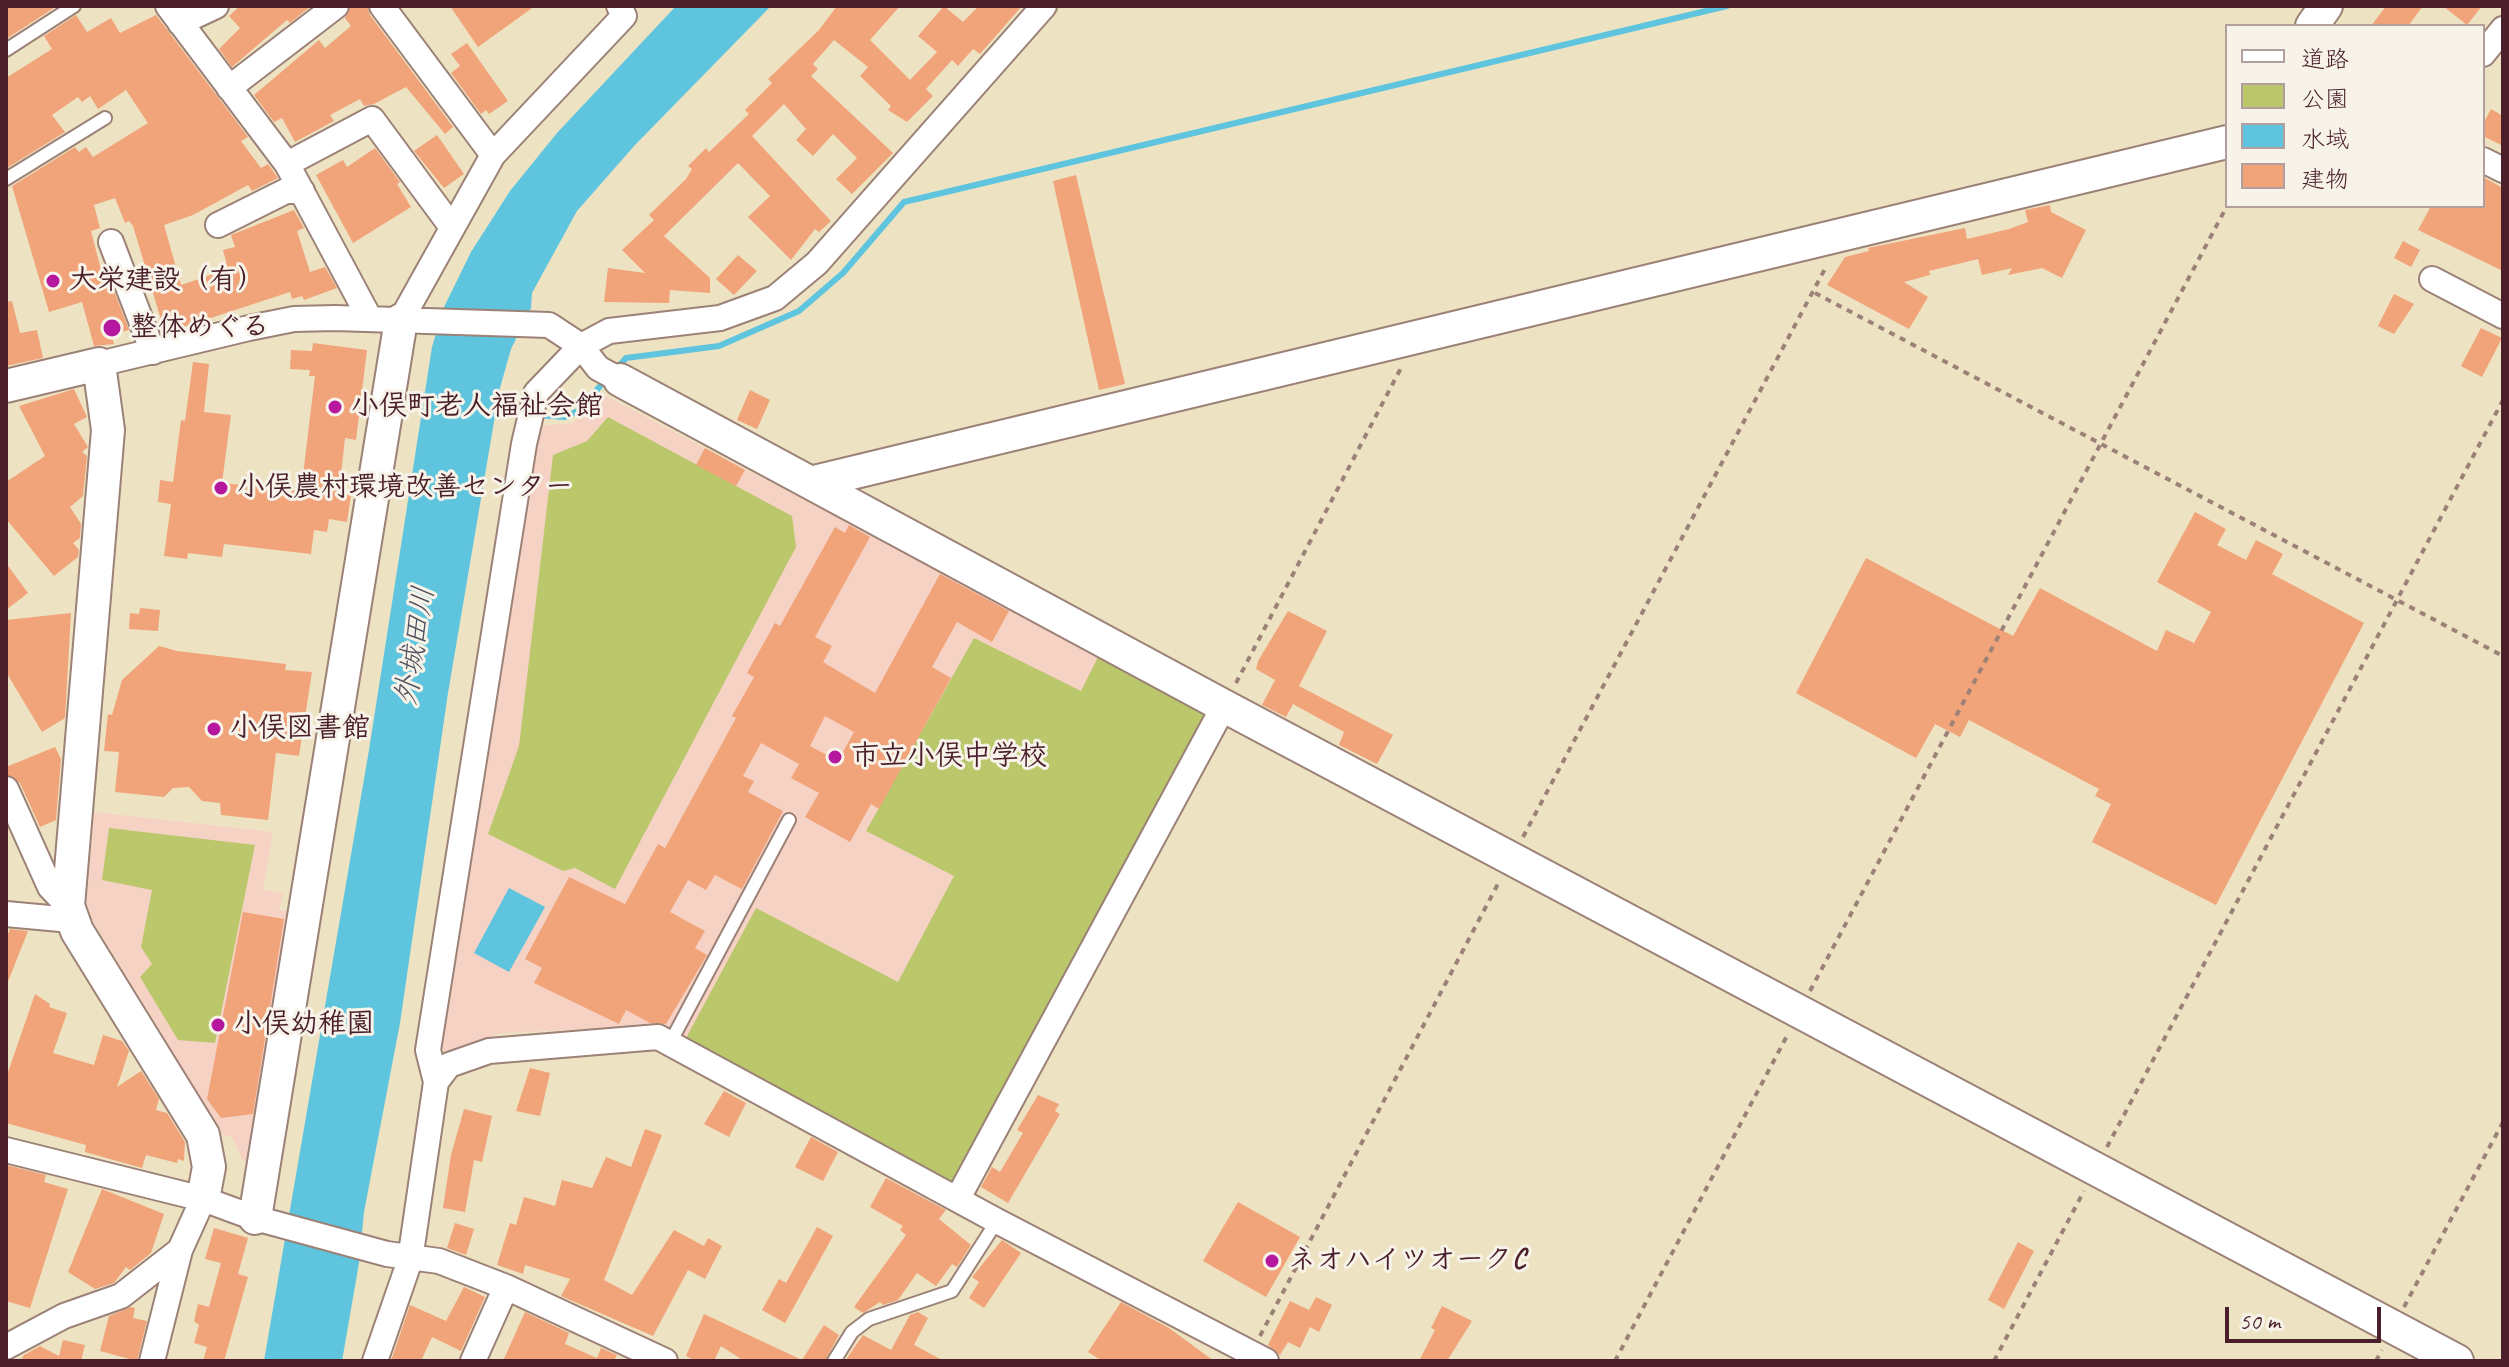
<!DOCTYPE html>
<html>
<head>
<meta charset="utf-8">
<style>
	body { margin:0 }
	#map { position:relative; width:2509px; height:1367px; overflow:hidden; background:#ede3c3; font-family:Caveat,"Klee One",sans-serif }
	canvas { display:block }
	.frame { position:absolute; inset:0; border:8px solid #4a1f2b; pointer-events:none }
	.legend { position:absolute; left:2225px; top:24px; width:260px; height:184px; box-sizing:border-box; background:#f7f3e8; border:2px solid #b29e9c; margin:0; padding:10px 14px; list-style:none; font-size:24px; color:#4a1f2b }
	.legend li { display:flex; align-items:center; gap:16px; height:40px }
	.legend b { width:40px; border:2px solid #b29e9c }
	.scale { position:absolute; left:2225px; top:1307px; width:156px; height:36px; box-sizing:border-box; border:4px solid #4a1f2b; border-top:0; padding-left:10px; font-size:24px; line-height:28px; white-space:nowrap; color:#4a1f2b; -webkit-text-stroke:6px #f7f3e8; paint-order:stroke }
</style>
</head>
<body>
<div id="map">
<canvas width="2509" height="1367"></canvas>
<div class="frame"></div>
<ul class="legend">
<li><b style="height:10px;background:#fff"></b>道路</li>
<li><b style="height:22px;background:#bac76a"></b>公園</li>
<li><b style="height:22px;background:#5fc4dd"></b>水域</li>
<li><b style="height:22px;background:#f1a379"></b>建物</li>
</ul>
<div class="scale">50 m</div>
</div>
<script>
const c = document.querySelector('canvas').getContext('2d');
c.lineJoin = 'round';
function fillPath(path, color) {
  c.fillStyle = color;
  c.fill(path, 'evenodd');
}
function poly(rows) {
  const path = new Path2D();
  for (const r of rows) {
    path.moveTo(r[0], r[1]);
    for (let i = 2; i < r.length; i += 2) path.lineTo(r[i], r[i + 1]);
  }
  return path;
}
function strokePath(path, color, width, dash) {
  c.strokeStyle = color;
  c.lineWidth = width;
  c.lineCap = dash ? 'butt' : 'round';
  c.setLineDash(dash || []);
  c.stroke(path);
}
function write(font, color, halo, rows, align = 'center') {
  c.font = font + ' Caveat,"Klee One",sans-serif';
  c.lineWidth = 6;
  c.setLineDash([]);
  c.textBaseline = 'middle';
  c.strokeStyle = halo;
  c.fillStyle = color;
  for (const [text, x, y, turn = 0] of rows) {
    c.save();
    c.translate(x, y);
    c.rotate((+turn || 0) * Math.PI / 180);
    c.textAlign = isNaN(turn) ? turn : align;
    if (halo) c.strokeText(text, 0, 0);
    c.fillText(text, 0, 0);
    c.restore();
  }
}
fillPath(poly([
	[602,394,846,522,850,518,1202,707,957,1184,665,1026,502,1033,445,1052,439,1046,471,820,479,819,538,426,573,423],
	[94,812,273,832,263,889,283,894,279,910,298,914,255,1169,242,1159,232,1137,224,1136,86,910]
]), '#f6d2c4');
fillPath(poly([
	[608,417,792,516,796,547,615,889,575,868,563,871,488,834,519,746,553,455,587,441],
	[974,638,1081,691,1100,653,1202,707,1205,716,957,1184,686,1038,756,908,898,982,954,876,866,831],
	[109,828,255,845,215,1043,178,1040,140,977,152,964,141,947,152,890,102,880]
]), '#bac76a');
fillPath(poly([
	[676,6,771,6,635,145,577,211,532,293,531,308,511,349,498,395,511,398,509,413,495,416,448,693,400,1023,364,1212,359,1263,342,1361,264,1361,369,750,432,347,444,307,471,252,510,191,557,133],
	[509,888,545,907,509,972,474,953]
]), '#5fc4dd');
strokePath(poly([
	[617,368,626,358,719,346,799,311,843,273,904,202,1727,6],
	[502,407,527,412],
	[537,415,565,417,580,410,606,379]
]), '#5fc4dd', 6);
fillPath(poly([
	[6,6,57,6,6,39],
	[240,6,311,6,290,23,287,20,232,67,219,49,240,28,229,16],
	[351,6,367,6,370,15,453,127,445,134,406,87,374,104,364,106,360,99,330,115,334,121,295,142,282,118,274,122,254,95,319,40,325,48,351,26,345,18],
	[450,6,535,6,478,47],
	[837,6,900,6,870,40,910,80,937,52,918,36,944,6,963,22,979,6,1022,6,980,54,973,49,958,66,952,60,926,89,933,96,907,122,888,110,891,106,860,76,868,67,834,40,813,64,818,69,811,76,893,153,852,194,836,179,857,158,833,134,813,156,796,140,806,129,784,104,752,136,831,221,819,232,815,229,791,260,748,217,770,196,738,163,664,236,710,278,710,293,670,290,669,303,604,302,608,268,645,273,622,250,654,220,649,215,686,179,692,169,688,166,706,148,709,152,749,114,745,110,772,83,768,79,819,30],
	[2386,6,2423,6,2408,26,2371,26],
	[2443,6,2482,6,2467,25],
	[76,15,87,32,111,18,120,33,156,15,248,137,241,141,261,168,268,164,278,178,252,191,248,185,193,215,164,225,181,285,228,269,223,250,235,247,231,235,294,210,304,228,297,231,310,272,325,267,337,288,304,300,302,296,292,299,290,292,165,333,133,226,129,221,125,223,115,198,94,205,100,228,91,231,100,266,104,265,129,330,111,335,114,344,94,346,82,302,49,312,12,186,75,147,79,152,86,147,93,157,148,123,126,90,98,109,90,96,82,102,78,97,52,115,65,132,7,168,6,78,52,49,44,36],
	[467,43,508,101,489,114,486,110,481,114,451,73,460,66,451,54],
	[2491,109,2503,116,2503,146,2483,136,2483,124],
	[437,135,464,174,444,188,414,151],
	[375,148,400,182,397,184,411,207,353,243,316,175,343,160,347,167],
	[1076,175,1125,384,1099,390,1053,181],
	[2483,177,2503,188,2503,271,2418,230,2431,206,2483,206],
	[2050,205,2051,212,2086,230,2062,278,2042,268,2008,275,2012,268,1982,275,1978,259,1929,271,1930,275,1904,282,1928,297,1909,329,1827,285,1845,257,1869,251,1868,248,1965,228,1967,239,2009,229,2028,222,2025,210],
	[2403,241,2420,250,2411,267,2394,258],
	[738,255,757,271,734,295,716,279],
	[2394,294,2414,304,2394,334,2378,326],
	[12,301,20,333,37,330,43,358,6,366,6,302],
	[2481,328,2502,338,2482,377,2461,366],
	[313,343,367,350,356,440,345,438,339,493,351,495,347,522,329,519,327,532,314,530,311,554,224,544,222,557,188,553,187,559,164,556,171,504,158,502,160,480,173,482,181,420,185,421,193,362,209,364,204,412,231,415,222,483,301,491,315,376,309,376,310,370,290,369,291,350,312,351],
	[74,389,87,417,74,424,88,447,82,452,87,456,83,496,70,507,81,524,80,538,73,543,79,550,78,557,54,576,6,519,6,482,45,456,19,406],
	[750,390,770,400,757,429,737,420],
	[705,448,745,470,736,486,696,465],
	[2195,512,2226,529,2217,545,2246,560,2256,540,2283,554,2272,574,2364,623,2216,905,2092,842,2111,804,2095,796,2099,789,1969,720,1960,737,1935,724,1916,758,1796,693,1866,558,2013,636,2040,588,2157,651,2166,630,2194,643,2211,612,2157,582],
	[849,525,870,537,815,637,832,646,823,662,875,693,940,574,1009,611,992,642,957,622,932,667,951,678,879,809,871,804,850,842,805,817,819,793,791,778,799,764,761,743,743,776,754,781,748,792,783,811,742,889,715,875,706,890,688,880,670,912,705,931,695,948,707,955,666,1024,650,1023,626,1010,619,1024,534,983,542,968,525,959,569,877,625,904,658,844,665,848,736,718,732,716,754,677,747,673,775,623,780,626,835,527,845,533],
	[825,716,854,732,838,761,810,746],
	[6,563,28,593,6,610],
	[140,608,160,610,158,631,129,629,130,613,139,614],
	[1288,611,1327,631,1299,686,1393,735,1377,764,1339,745,1344,732,1293,704,1286,717,1262,705,1275,680,1256,669,1258,661],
	[71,613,65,718,42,732,6,672,6,620],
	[159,646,177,651,286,664,285,670,312,672,299,756,276,753,268,820,221,815,220,803,202,801,189,787,173,788,164,797,115,792,119,752,104,751,108,714,112,715,122,680],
	[55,747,61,759,56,820,40,827,20,783,6,774,6,767],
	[243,912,284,919,253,1114,221,1118,207,1099],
	[10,929,28,931,7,984,6,939],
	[35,994,50,1004,49,1007,67,1013,53,1053,94,1065,103,1035,122,1041,129,1051,117,1087,141,1071,159,1099,156,1110,167,1113,185,1142,184,1161,178,1159,177,1163,146,1155,142,1168,85,1152,86,1145,6,1123,6,1078],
	[530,1068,550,1073,540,1116,516,1111],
	[724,1091,746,1103,729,1137,704,1124],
	[1038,1095,1059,1104,1055,1111,1060,1114,1008,1203,981,1187,992,1167,1000,1172,1023,1133,1017,1130],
	[464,1109,492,1116,482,1162,474,1160,465,1212,443,1208,451,1155],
	[645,1129,662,1135,604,1280,632,1295,674,1230,704,1246,708,1238,722,1246,705,1279,688,1270,653,1336,561,1296,570,1279,525,1265,523,1274,497,1265,510,1223,516,1225,524,1197,555,1206,562,1180,592,1188,606,1157,631,1167],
	[811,1137,838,1152,823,1181,795,1167],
	[6,1165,46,1175,44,1182,68,1189,30,1308,6,1301],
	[886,1178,946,1210,939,1219,971,1245,957,1267,952,1264,936,1286,917,1273,898,1300,883,1305,880,1302,863,1313,854,1307,906,1235,900,1230,903,1226,870,1207],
	[102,1189,164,1214,151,1253,130,1270,126,1267,114,1283,95,1289,68,1272],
	[1238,1202,1300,1237,1266,1297,1203,1261],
	[455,1223,474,1229,466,1255,447,1248],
	[817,1227,833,1236,785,1323,762,1310,779,1279,786,1283],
	[214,1228,248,1238,238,1274,248,1277,224,1361,203,1361,207,1347,194,1343,199,1325,194,1321,198,1304,209,1307,221,1263,205,1259],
	[1002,1240,1021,1253,984,1308,969,1298,979,1282,972,1277],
	[2018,1242,2034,1251,2004,1309,1988,1300],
	[464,1287,485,1297,461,1351,432,1337,421,1361,391,1361,410,1305,446,1321],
	[1316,1297,1332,1305,1319,1332,1310,1327,1300,1348,1288,1342,1280,1355,1268,1345,1290,1301,1309,1310],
	[1121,1302,1169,1328,1214,1361,1102,1361,1088,1352],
	[1442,1306,1472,1321,1447,1361,1419,1361,1435,1330,1431,1328],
	[131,1307,135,1308,133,1318,147,1321,137,1361,100,1351,109,1316],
	[525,1312,569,1333,565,1344,597,1358,601,1348,617,1355,614,1361,503,1361],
	[918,1312,928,1318,914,1345,944,1361,845,1361,863,1335,891,1350,910,1315],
	[704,1314,802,1360,824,1325,839,1335,825,1361,744,1361,721,1346,714,1361,696,1361,686,1356],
	[63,1340,85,1345,81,1361,20,1361,24,1355,40,1346,59,1356]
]), '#f1a379');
const service = poly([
	[6,50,74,6],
	[6,179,105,118],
	[670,1043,789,820],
	[834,1361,852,1332,869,1319,952,1291,997,1221]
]);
const minor = poly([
	[168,6,287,164,370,319],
	[382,6,493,155],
	[180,23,216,6],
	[2483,54,2503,29],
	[229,88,336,6],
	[2483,160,2503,170],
	[287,164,372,119,451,226],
	[218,225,286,191,302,191],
	[111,242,153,352],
	[2432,279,2503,316],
	[401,320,493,155,624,16,619,6],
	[99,364,249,328,294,319,335,318,549,325,581,346,598,368,620,380],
	[6,789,50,887,68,906],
	[6,914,71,920],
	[436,1082,428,1050,524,444,536,393,581,346,609,331,720,318,775,298,817,263,1044,6],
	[6,1150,203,1199,255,1218,387,1254,439,1261,506,1287,665,1361],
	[958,1198,1224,706],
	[6,1347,64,1316,121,1296,180,1250],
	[152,1361,180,1250,203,1199],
	[375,1361,410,1260,436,1082,449,1065,489,1051,658,1037,997,1221,1266,1361],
	[473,1361,506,1287]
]);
const tertiary = poly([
	[2312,26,2326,6],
	[620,380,1224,706,2457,1361],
	[6,386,99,364,108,430,68,906,77,931,203,1135,209,1167,203,1199],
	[814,482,2227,142],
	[255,1218,401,320]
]);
strokePath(service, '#9c8177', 16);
strokePath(minor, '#9c8177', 28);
strokePath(tertiary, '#9c8177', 36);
strokePath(poly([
	[1815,293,2503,656],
	[1236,683,1401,368],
	[1523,837,1827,265],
	[1810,991,2227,206],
	[2107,1147,2503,400],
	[2404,1307,2503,1122],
	[1260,1336,1500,880],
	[1615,1361,1788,1034],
	[1994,1361,2084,1191],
	[2376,1361,2382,1350]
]), '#9c8177', 4, [6, 6]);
strokePath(service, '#fff', 12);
strokePath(minor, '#fff', 24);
strokePath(tertiary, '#fff', 32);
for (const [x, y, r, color] of [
	[53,281,8,"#b5179e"],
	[112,328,10,"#b5179e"],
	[335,407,8,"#b5179e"],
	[221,488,8,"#b5179e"],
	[214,729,8,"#b5179e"],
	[835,757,8,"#b5179e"],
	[218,1025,8,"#b5179e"],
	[1272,1261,8,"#b5179e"]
]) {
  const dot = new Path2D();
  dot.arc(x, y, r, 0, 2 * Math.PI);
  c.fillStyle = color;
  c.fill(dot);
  strokePath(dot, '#f7f3e8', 3);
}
write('bold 28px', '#4a1f2b', '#f7f3e8', [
	["大栄建設（有）",69,281],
	["整体めぐる",130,328],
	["小俣町老人福祉会館",351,407],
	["小俣農村環境改善センター",237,488],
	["小俣図書館",230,729],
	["市立小俣中学校",851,757],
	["小俣幼稚園",234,1025],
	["ネオハイツオークC",1288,1261]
], 'left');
write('italic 30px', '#505160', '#f7f3e8', [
	["外城田川",416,646,-81]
]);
</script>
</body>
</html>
